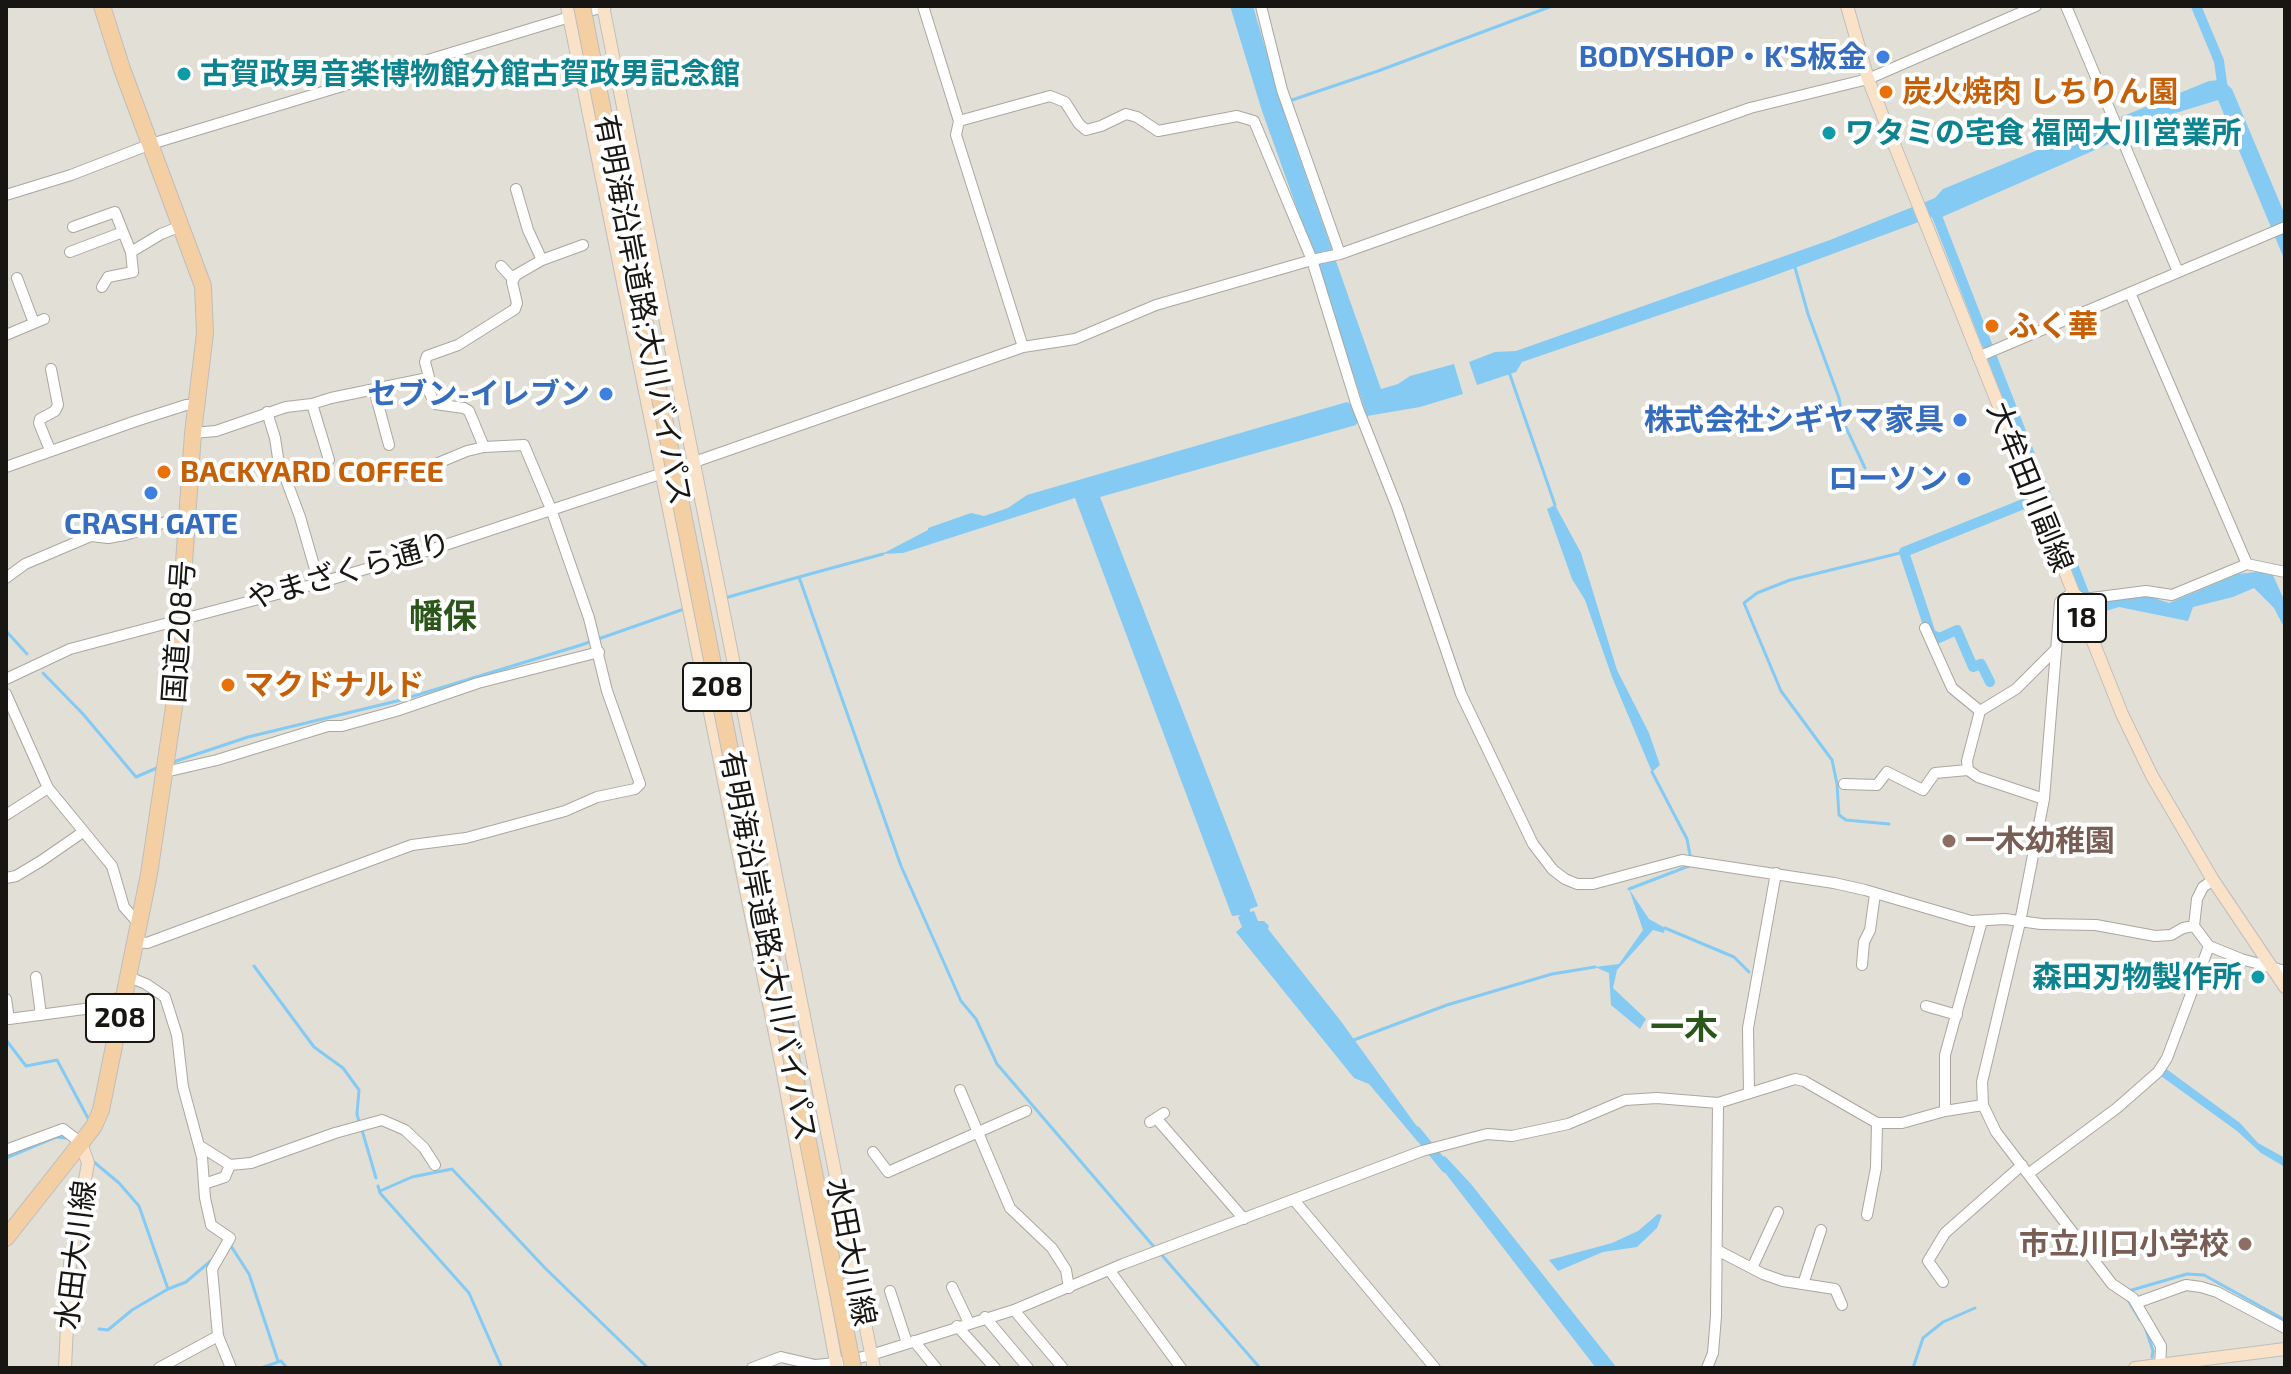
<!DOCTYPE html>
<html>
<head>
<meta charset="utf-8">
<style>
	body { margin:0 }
	#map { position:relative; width:2291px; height:1374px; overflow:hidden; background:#e2dfd7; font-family:"Exo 2",sans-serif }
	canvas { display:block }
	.frame { position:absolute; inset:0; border:8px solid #171613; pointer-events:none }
</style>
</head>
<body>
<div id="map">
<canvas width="2291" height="1374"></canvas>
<div class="frame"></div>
</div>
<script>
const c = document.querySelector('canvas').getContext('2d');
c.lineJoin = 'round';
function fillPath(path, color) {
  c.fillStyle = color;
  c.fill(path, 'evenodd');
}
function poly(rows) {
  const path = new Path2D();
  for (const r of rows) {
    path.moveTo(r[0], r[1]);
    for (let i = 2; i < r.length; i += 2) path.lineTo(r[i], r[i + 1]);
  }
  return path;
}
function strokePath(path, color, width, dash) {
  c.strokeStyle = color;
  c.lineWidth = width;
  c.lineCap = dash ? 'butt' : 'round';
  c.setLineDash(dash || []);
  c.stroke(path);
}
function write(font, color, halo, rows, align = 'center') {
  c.font = font + ' "Exo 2","Noto Sans JP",sans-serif';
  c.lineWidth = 8;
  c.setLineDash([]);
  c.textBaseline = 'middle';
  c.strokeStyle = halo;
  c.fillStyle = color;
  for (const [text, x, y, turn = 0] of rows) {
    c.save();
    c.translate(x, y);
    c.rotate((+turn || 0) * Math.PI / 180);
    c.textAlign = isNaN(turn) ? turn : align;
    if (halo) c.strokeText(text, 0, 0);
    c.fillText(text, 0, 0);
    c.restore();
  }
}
fillPath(poly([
	[1230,6,1253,6,1286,119,1381,389,1398,384,1410,376,1454,364,1463,394,1420,407,1367,416,1318,267,1262,111],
	[2222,80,2232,89,2285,215,2285,261,2218,100,2166,116,2127,136,2125,131,2109,136,2111,143,1942,217,1935,216,1762,280,1522,362,1516,372,1477,385,1469,362,1495,352,1516,351,1830,240,1935,198,1943,189,2103,123,2106,128,2121,121,2121,117,2209,81],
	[1347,402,1352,405,1358,421,1356,425,1100,497,1258,906,1250,909,1250,912,1254,911,1258,921,1264,921,1269,926,1268,929,1340,1020,1426,1139,1418,1142,1369,1084,1354,1078,1236,932,1242,927,1238,917,1241,915,1232,916,1075,498,903,553,882,554,928,530,928,528,971,513,984,516,1008,508,1027,495],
	[1555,505,1581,553,1617,670,1649,733,1660,765,1652,772,1612,677,1585,600,1572,579,1547,509],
	[2256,572,2272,573,2285,602,2285,629,2274,608,2254,588,2233,597,2193,607,2188,621,2119,607,2106,611,2098,610,2092,600,2142,594,2169,603,2238,574],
	[1629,889,1649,919,1665,928,1664,933,1653,930,1617,970,1613,988,1646,1019,1640,1029,1611,1005,1609,973,1595,967,1619,964,1643,930],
	[2165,1068,2240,1123,2258,1143,2285,1158,2285,1167,2261,1153,2237,1131,2161,1076],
	[1445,1156,1471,1184,1617,1368,1596,1368,1436,1161],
	[1658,1214,1662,1215,1657,1228,1637,1247,1603,1252,1558,1271,1549,1260,1612,1243,1638,1231]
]), '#84caf3');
strokePath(poly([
	[1289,101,1378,71,1552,6],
	[1794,264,1808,314,1839,398,1842,419,1865,468],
	[1509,372,1555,505],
	[883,554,799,577,901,866,961,1001,976,1019,997,1064,1155,1248],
	[725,598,799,577],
	[6,631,27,654],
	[43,673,83,714,136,777,159,767],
	[173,762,248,737,401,700,581,645,687,608],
	[1652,772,1687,839,1691,860],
	[1889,824,1846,820,1839,815,1837,784,1832,760,1781,691,1744,603,1757,593,1790,580,1904,552],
	[1629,889,1689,866],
	[1665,928,1734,957,1749,972],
	[254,966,314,1047,343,1068,359,1090,357,1114,359,1122],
	[6,1040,26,1066,57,1060,89,1120],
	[1351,1041,1447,1005,1552,974,1595,967],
	[362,1130,376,1178],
	[6,1158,56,1137,65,1138],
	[94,1162,119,1183,139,1206,168,1289],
	[378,1186,380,1193,469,1293,502,1368],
	[380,1191,412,1177,452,1169,545,1268,648,1368],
	[231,1246,249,1274,278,1361],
	[1160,1253,1260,1368],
	[2131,1293,2132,1290,2187,1274,2204,1275,2285,1320],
	[2128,1300,2140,1320],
	[2145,1327,2153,1351,2152,1357],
	[99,1329,108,1330,132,1310,168,1289,186,1282,213,1259],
	[261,1368,281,1361,287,1368],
	[1913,1368,1923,1338,1943,1322,1975,1308]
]), '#84caf3', 3);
strokePath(poly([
	[2196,6,2219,61,2223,90],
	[1933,206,2089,606,2093,604],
	[1990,682,1981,664,1973,667,1957,630,1939,638,1931,634,1904,552,2041,497],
	[1416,1131,1446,1168]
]), '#84caf3', 10);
const minor = poly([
	[923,6,959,121,956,135,1023,347],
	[1261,6,1282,90,1340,254],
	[2066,6,2178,272],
	[959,121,1050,96,1065,102,1079,124,1086,130,1101,126,1126,114,1137,117,1158,131,1237,116,1254,121,1312,260,1357,406,1397,507,1461,694,1533,844,1553,870,1565,879,1577,884,1593,884,1682,860,1834,883,1865,890,1971,921,2005,919,2041,924,2096,925,2155,936,2171,935,2183,928,2194,926,2209,946,2241,959,2285,971],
	[516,189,528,230,542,260],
	[6,195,71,175,151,144,606,6],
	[73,227,115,212,131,252,133,272,108,277,102,287],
	[70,252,123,232],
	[131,252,161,234,181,226],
	[501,266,513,279],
	[17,278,34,323],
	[2130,293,2247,564],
	[6,335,44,319],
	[1978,357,2285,227],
	[423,379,429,377,425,362,427,356,458,345,515,309,517,303,512,282,516,275,542,260,583,245],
	[374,389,389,445],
	[312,404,329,460],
	[267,412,275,438,278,458,300,517,319,583],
	[50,450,39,423,40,419,55,411,58,405,51,369],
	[6,467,136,421,186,405,196,405],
	[409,475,467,451,484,447],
	[6,578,25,564,91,536,108,538,125,535,188,515],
	[1925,628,1952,688,1980,711],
	[6,679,70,649,319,583,436,548,663,473,1023,347,1075,339,1156,305,1312,260,1340,254,1750,108,1868,79,2036,6],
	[6,694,48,788,112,866,124,907,139,924],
	[165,772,217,760,328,726,342,726,396,711,478,683,599,652],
	[1844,784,1877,785,1887,772,1923,790,1935,773,1968,770],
	[2044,799,1978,777,1968,770,1967,761,1980,711,2016,689,2054,651],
	[6,815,48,788],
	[6,878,16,876,41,861,83,832],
	[2194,926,2197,899,2203,887,2213,880],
	[136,942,147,943,412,845,466,838,565,811,597,797,635,789,640,784,607,691,589,618,551,509,524,445,484,447,469,411,464,408,435,404,423,379,331,398,312,404,286,407,216,431,193,433],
	[1862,965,1864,942,1870,930,1875,894],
	[36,977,41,1015],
	[129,977,146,984,165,997,177,1035,183,1087,202,1157,205,1198,211,1225,230,1238,212,1269,218,1336,231,1368],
	[6,999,9,1019,92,1008,125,995],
	[1926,1006,1957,1015],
	[960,1090,1010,1208,1052,1248,1066,1270,1069,1288],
	[1749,1093,1748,1028,1776,873],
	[1945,1111,1945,1055,1982,921],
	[1156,1118,1244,1219],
	[1150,1122,1164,1113],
	[200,1146,230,1165,251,1163,335,1133,382,1120,405,1130,424,1148,435,1165],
	[6,1150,63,1129,81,1143],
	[873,1152,888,1172,1026,1111],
	[2028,1174,2117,1108,2158,1072,2167,1058,2209,946],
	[204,1184,225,1177,230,1165],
	[1294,1200,1435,1368],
	[1867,1215,1876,1168,1877,1123],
	[1717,1250,1763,1274,1783,1281,1835,1289,1842,1305],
	[1752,1268,1778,1212],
	[1110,1271,1181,1368],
	[1943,1282,1928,1261,1945,1233,2022,1165],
	[1803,1284,1821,1230],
	[952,1287,969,1323],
	[890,1291,907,1343],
	[2136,1303,2186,1285,2201,1287,2217,1292,2285,1328],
	[1014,1310,1062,1367],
	[985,1317,1028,1368],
	[957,1326,995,1368],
	[914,1341,936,1368],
	[159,1368,218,1336],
	[752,1368,781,1357,815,1365,837,1363,871,1355,1014,1310,1123,1264,1422,1151,1487,1134,1512,1136,1568,1124,1625,1100,1657,1098,1718,1103,1795,1079,1804,1081,1877,1123,1902,1123,1945,1111,1983,1105],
	[1707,1368,1713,1353,1716,1316,1718,1103],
	[2160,1368,2161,1346,2133,1298,2112,1284,1996,1132,1983,1105,1982,1082,2020,922,2044,799,2060,602,2072,593,2084,599,2146,591,2172,595,2247,564,2285,572]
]);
const major = poly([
	[567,6,782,1068,837,1368],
	[603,6,874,1368],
	[1847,6,1868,79,2122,714,2152,776,2213,880,2285,987],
	[65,1368,70,1264,88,1163,81,1143],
	[2135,1368,2285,1349]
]);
const highway = poly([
	[6,1238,81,1143,94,1126,101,1110,149,874,174,707,193,433,205,333,203,286,122,69,102,6]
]);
strokePath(minor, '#aaa79f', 12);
strokePath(major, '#bebebd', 14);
strokePath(highway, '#bebebd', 18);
strokePath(minor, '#fff', 10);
strokePath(major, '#f9e2c8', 12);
strokePath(highway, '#f5cfa4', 16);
const highwayBridge = poly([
	[582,6,853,1368]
]);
strokePath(highwayBridge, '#bebebd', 18, []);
strokePath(highwayBridge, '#f5cfa4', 16);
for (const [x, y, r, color] of [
	[1883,57,8,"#3f7fe0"],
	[184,74,8,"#0f9aa8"],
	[1886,92,8,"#e8710a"],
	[1829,133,8,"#0f9aa8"],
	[1992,326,8,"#e8710a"],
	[606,394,8,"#3f7fe0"],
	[1960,420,8,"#3f7fe0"],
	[164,472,8,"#e8710a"],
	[1964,479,8,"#3f7fe0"],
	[151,493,8,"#3f7fe0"],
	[228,685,8,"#e8710a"],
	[1949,841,8,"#8d6e63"],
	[2258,977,8,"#0f9aa8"],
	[2245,1244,8,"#8d6e63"]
]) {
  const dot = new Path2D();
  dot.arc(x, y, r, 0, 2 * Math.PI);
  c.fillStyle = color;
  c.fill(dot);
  strokePath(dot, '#fff', 3);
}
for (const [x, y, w] of [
	[2082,618,48],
	[717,687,68],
	[120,1018,68]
]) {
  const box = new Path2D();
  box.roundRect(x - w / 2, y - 24, w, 48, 6);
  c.fillStyle = '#fff';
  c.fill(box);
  strokePath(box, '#171613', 2);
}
write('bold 28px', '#171613', null, [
	["18",2082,618],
	["208",717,687],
	["208",120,1018]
]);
write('bold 30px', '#366cbe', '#fff', [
	["BODYSHOP・K’S板金",1867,57],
	["セブン-イレブン",590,394],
	["株式会社シギヤマ家具",1944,420],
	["ローソン",1948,479],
	["CRASH GATE",151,524,"center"]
], 'right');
write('bold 30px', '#0d838f', '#fff', [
	["古賀政男音楽博物館分館古賀政男記念館",200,74],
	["ワタミの宅食 福岡大川営業所",1845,133],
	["森田刃物製作所",2242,977,"right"]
], 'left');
write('bold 30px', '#c56008', '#fff', [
	["炭火焼肉 しちりん園",1902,92],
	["ふく華",2008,326],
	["BACKYARD COFFEE",180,472],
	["マクドナルド",244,685]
], 'left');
write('30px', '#171613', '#fff', [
	["有明海沿岸道路;大川バイパス",643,310,79],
	["大牟田川副線",2030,487,68],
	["やまざくら通り",349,571,-16],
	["国道208号",179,632,-86],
	["有明海沿岸道路;大川バイパス",768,946,79],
	["水田大川線",851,1252,79],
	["水田大川線",76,1255,-83]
]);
write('bold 30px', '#785e54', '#fff', [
	["一木幼稚園",1965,841],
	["市立川口小学校",2229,1244,"right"]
], 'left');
write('bold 34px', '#2c551a', '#fff', [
	["幡保",443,617],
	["一木",1684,1028]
]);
</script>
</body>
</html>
